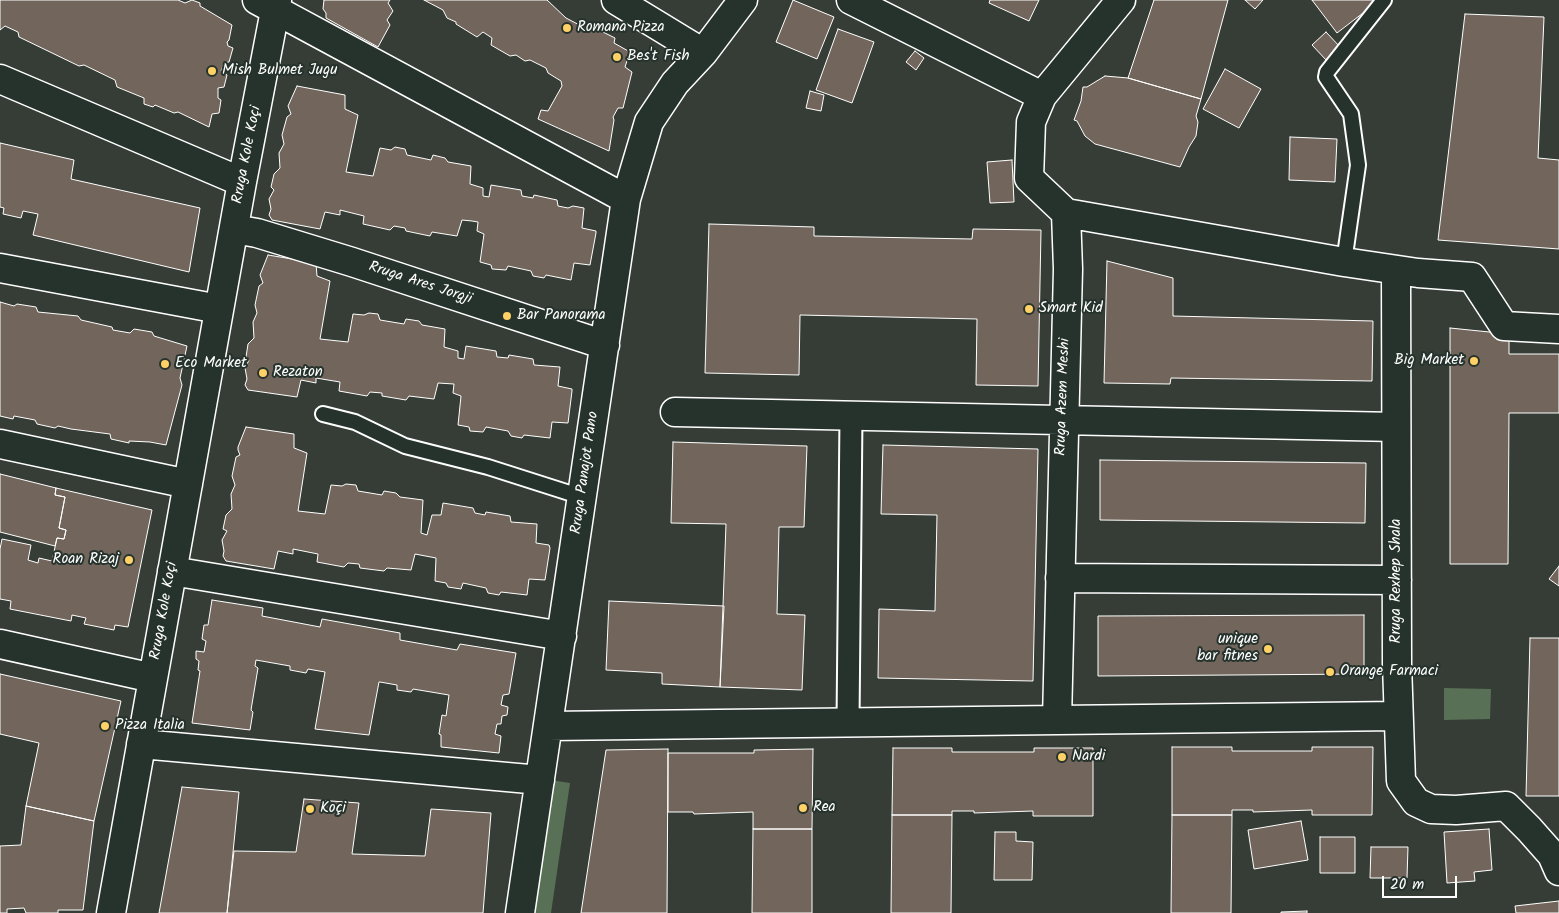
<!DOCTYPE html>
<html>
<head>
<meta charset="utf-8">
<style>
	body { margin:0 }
	#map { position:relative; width:1559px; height:913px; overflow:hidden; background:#353d36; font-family:Kalam,sans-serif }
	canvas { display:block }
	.scale { position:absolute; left:1382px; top:876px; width:75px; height:22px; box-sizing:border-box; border:2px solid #fff; border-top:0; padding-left:6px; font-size:15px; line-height:18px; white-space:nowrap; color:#fff; -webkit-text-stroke:4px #26332d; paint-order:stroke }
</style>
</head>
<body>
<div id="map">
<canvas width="1559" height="913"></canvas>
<div class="scale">20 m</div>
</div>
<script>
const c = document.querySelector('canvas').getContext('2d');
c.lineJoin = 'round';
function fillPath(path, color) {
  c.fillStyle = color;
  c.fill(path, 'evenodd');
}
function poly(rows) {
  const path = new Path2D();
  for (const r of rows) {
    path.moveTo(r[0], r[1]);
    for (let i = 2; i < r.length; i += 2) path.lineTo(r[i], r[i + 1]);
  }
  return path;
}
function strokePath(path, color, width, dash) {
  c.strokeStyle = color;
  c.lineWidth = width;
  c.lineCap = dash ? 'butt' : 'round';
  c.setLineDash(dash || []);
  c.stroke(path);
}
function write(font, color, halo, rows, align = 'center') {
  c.font = font + ' Kalam,sans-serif';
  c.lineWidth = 4;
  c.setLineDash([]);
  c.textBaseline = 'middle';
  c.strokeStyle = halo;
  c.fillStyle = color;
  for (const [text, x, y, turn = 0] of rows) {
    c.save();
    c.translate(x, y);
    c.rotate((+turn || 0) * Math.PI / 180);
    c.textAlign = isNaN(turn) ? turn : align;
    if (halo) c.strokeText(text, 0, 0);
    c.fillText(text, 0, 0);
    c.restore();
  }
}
fillPath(poly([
	[1444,688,1491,689,1490,719,1444,720],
	[550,780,570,783,551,913,531,913]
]), '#587156');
const building = poly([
	[0,0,178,0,185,3,192,0,200,3,200,6,232,25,229,40,227,42,228,46,233,48,229,62,224,63,221,71,227,75,224,87,218,88,218,98,221,100,219,113,212,114,209,127,178,112,174,113,155,105,153,107,144,104,144,98,117,87,115,80,84,65,79,66,19,37,18,32,5,26,0,30,0,0],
	[324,0,390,0,388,3,393,11,387,20,390,25,378,47,326,18,326,13,323,9,324,0],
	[424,0,547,0,566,18,593,32,597,29,615,38,614,43,630,52,625,67,632,72,623,108,618,108,613,117,614,120,609,151,538,119,541,110,548,111,562,86,561,81,548,73,546,68,530,60,525,61,516,55,510,56,491,45,492,38,483,32,477,37,456,24,456,22,447,18,443,10,424,0],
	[793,0,834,17,817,59,776,42,793,0],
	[990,0,1039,0,1029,21,989,3,990,0],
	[1154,0,1228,0,1201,99,1128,78,1154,0],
	[1245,0,1263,0,1255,9,1245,0],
	[1312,0,1374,0,1376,3,1337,33,1312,0],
	[1465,14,1544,17,1538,158,1559,160,1559,249,1438,240,1465,14],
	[838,29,874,42,852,103,816,90,838,29],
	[1326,32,1341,48,1327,61,1312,45,1326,32],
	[915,51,924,58,916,70,906,62,915,51],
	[1225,69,1261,89,1239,128,1203,109,1225,69],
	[1105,76,1128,78,1201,99,1196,116,1198,122,1196,136,1189,147,1180,167,1095,144,1085,136,1077,121,1074,120,1081,101,1083,87,1087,87,1105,76],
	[297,86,345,95,345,109,358,115,346,172,373,176,380,148,391,150,395,147,405,149,407,155,431,160,433,155,445,158,448,162,471,166,470,184,483,188,483,196,489,197,491,185,521,190,522,196,533,198,534,195,557,200,558,206,568,208,573,206,584,208,582,228,596,231,596,233,590,265,574,263,571,280,546,275,544,278,533,276,531,271,508,266,506,270,492,269,491,265,480,262,484,234,477,231,478,222,472,221,462,220,457,236,432,232,430,236,406,231,405,228,394,226,390,230,363,224,364,216,340,210,340,215,325,212,320,229,272,220,269,215,271,209,269,199,274,190,271,187,274,174,280,168,279,153,284,144,282,135,287,117,291,114,288,106,297,86],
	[810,91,824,95,821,111,806,108,810,91],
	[1290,137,1337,139,1335,182,1289,180,1290,137],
	[0,143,74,160,71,179,200,208,189,272,33,235,38,214,23,211,21,218,3,214,4,208,0,207,0,143],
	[1012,160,1014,202,990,203,987,162,1012,160],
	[709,224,814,227,814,236,972,239,973,229,1041,230,1038,386,976,385,977,319,800,315,799,375,705,373,709,224],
	[268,255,316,263,317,276,330,281,320,339,348,342,353,314,364,315,369,313,378,314,380,320,404,324,406,319,419,321,422,325,445,329,444,347,458,351,458,358,464,359,466,346,496,351,497,357,508,358,509,355,533,359,534,365,560,367,558,386,572,389,572,391,568,423,552,422,550,438,524,435,522,438,511,436,508,431,486,427,483,432,470,431,469,427,458,425,461,396,453,393,454,384,438,383,434,399,409,396,406,400,382,396,382,393,370,392,367,396,339,391,340,382,316,378,316,383,301,380,297,397,248,390,245,385,247,379,245,368,249,360,246,357,248,344,254,338,253,322,257,313,255,305,259,286,263,283,260,275,268,255],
	[1107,261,1173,278,1173,316,1373,321,1372,381,1171,378,1170,384,1104,383,1107,261],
	[0,302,14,306,17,304,36,307,38,312,78,316,81,320,112,327,113,330,130,333,134,329,152,332,154,336,187,346,180,378,182,385,166,445,150,442,129,441,129,443,111,439,110,434,71,429,58,426,55,428,37,424,35,420,14,416,13,419,0,416,0,302],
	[1450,328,1509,334,1509,354,1559,354,1559,413,1509,413,1508,564,1450,564,1450,328],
	[246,427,294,434,294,448,307,453,298,511,325,514,331,485,342,486,346,484,356,485,358,491,382,495,384,491,396,493,400,497,423,500,421,533,427,535,432,515,441,515,443,503,473,508,475,513,485,515,486,512,510,516,511,522,537,524,536,543,549,545,550,548,545,580,529,579,527,595,501,592,499,595,488,593,486,588,463,583,461,589,448,587,446,583,435,581,436,558,415,554,411,570,387,568,384,571,360,568,359,564,348,563,344,567,317,562,318,554,293,549,293,554,278,551,274,569,226,561,223,556,224,551,222,540,227,531,223,529,226,515,232,509,231,494,235,485,232,476,236,457,240,455,238,450,238,447,246,427],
	[673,442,807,446,804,527,779,527,777,614,805,615,802,690,720,687,726,524,671,523,673,442],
	[883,445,1038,449,1033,681,878,678,879,609,935,611,937,515,881,514,883,445],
	[1100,460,1366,463,1365,523,1100,520,1100,460],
	[0,474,56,488,55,495,65,497,59,528,66,530,64,539,57,538,55,546,0,532,0,474],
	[56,488,152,510,128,627,115,625,114,630,84,624,86,618,72,615,71,621,10,609,11,601,0,599,0,549,2,539,31,545,28,560,38,563,39,558,52,561,57,538,64,539,66,530,59,528,65,497,55,495,56,488],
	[1559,566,1559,586,1549,579,1559,566],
	[212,600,263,608,262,616,320,627,322,619,400,633,400,640,457,650,460,644,516,653,509,694,503,695,501,705,508,707,507,715,502,716,501,724,497,724,495,734,501,736,499,753,441,747,441,735,439,734,442,715,446,716,449,695,413,689,411,692,397,690,397,685,380,682,379,682,369,735,315,729,325,672,308,669,306,673,290,670,290,666,256,660,255,666,258,668,251,710,253,712,250,730,192,723,200,671,198,670,199,661,196,659,196,651,204,652,206,641,202,639,204,625,208,625,212,600],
	[609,601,724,606,720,687,662,684,662,673,606,670,609,601],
	[1364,615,1364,674,1098,676,1098,616,1364,615],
	[1530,638,1559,638,1559,796,1526,796,1530,638],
	[0,674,121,701,94,821,26,806,39,743,0,734,0,674],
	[1172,747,1232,747,1232,751,1312,751,1312,747,1373,747,1372,815,1312,815,1312,810,1253,812,1253,810,1232,810,1232,815,1172,815,1172,747],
	[893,748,952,748,952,752,1034,752,1034,748,1093,748,1093,816,1033,816,1033,811,974,813,974,811,952,811,952,815,892,815,893,748],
	[668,749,667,913,581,913,606,750,668,749],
	[813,749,812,829,753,829,753,812,694,814,693,812,668,812,668,753,754,753,754,750,813,749],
	[182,787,239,792,227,913,159,913,182,787],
	[304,799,359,803,352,854,425,856,431,809,491,813,483,913,227,913,234,851,296,852,304,799],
	[26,806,94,821,83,910,58,910,58,913,26,913,24,908,7,909,7,913,0,913,0,846,21,845,26,806],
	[892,815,952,815,951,913,891,913,892,815],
	[1172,815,1232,815,1231,913,1171,913,1172,815],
	[1301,821,1308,860,1254,869,1248,830,1301,821],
	[753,829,812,829,812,913,752,913,753,829],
	[1489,829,1492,870,1474,872,1475,881,1447,883,1444,832,1489,829],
	[995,832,1016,832,1016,841,1033,842,1032,880,994,880,995,832],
	[1320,837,1355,837,1355,873,1320,873,1320,837],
	[1371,847,1408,847,1407,878,1370,878,1371,847],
	[1559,901,1559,913,1516,913,1515,906,1559,901],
	[1307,911,1307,913,1281,913,1281,912,1307,911]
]);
fillPath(building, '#72665c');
strokePath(building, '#fff', 1);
const service = poly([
	[1344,262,1358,165,1351,114,1326,77,1327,72,1384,0],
	[323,414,355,422,405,446,488,467,582,497]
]);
const pedestrian = poly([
	[848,722,851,416]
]);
const minor = poly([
	[257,0,626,199],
	[616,0,703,53],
	[851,0,1042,96],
	[0,79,242,182],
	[1066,213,1344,262,1418,273,1472,277,1504,326,1559,329],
	[234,229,257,233,352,262,605,345],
	[0,268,219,309],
	[1396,270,1397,664,1401,781,1416,802,1431,809,1456,810,1506,806,1529,829,1552,855,1559,871],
	[675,412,1396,427],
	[0,444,188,484],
	[172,571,562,636],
	[1060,578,1397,580],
	[0,644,153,678],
	[1057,720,1068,269,1066,213,1029,178,1031,122,1042,96,1121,0],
	[548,726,1398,716],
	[141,744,540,780],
	[111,913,242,182,277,0],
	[520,913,626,199,649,122,675,83,703,53,743,0]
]);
strokePath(service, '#fff', 18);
strokePath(pedestrian, '#fff', 25);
strokePath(minor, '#fff', 31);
strokePath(service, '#26332d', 14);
strokePath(pedestrian, '#26332d', 21);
strokePath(minor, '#26332d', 28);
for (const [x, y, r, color] of [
	[567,28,5,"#ffd166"],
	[617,57,5,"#ffd166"],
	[212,71,5,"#ffd166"],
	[1029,309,5,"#ffd166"],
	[507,316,5,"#ffd166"],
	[1474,361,5,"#ffd166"],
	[165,364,5,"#ffd166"],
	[263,373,5,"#ffd166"],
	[129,560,5,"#ffd166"],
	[1268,649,5,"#ffd166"],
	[1330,672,5,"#ffd166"],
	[105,726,5,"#ffd166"],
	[1062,757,5,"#ffd166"],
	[803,808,5,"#ffd166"],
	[310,809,5,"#ffd166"]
]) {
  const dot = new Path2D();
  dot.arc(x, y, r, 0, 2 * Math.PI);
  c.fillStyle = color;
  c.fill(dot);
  strokePath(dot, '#26332d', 2);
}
write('15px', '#fff', '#26332d', [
	["Romana Pizza",577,28],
	["Bes't Fish",627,57],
	["Mish Bulmet Jugu",222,71],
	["Smart Kid",1039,309],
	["Bar Panorama",517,316],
	["Big Market",1464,361,"right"],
	["Eco Market",175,364],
	["Rezaton",273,373],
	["Roan Rizaj",119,560,"right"],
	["unique",1258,640,"right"],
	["bar fitnes",1258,657,"right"],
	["Orange Farmaci",1340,672],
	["Pizza Italia",115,726],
	["Nardi",1072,757],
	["Rea",813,808],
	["Koçi",320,809]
], 'left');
write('15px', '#fff', '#26332d', [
	["Rruga Kole Koçi",248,155,-79],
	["Rruga Ares Jorgji",420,284,18],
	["Rruga Azem Meshi",1064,397,-88],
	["Rruga Panajot Pano",586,473,-82],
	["Rruga Rexhep Shala",1397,581,-90],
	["Rruga Kole Koçi",165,611,-80]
]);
</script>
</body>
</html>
